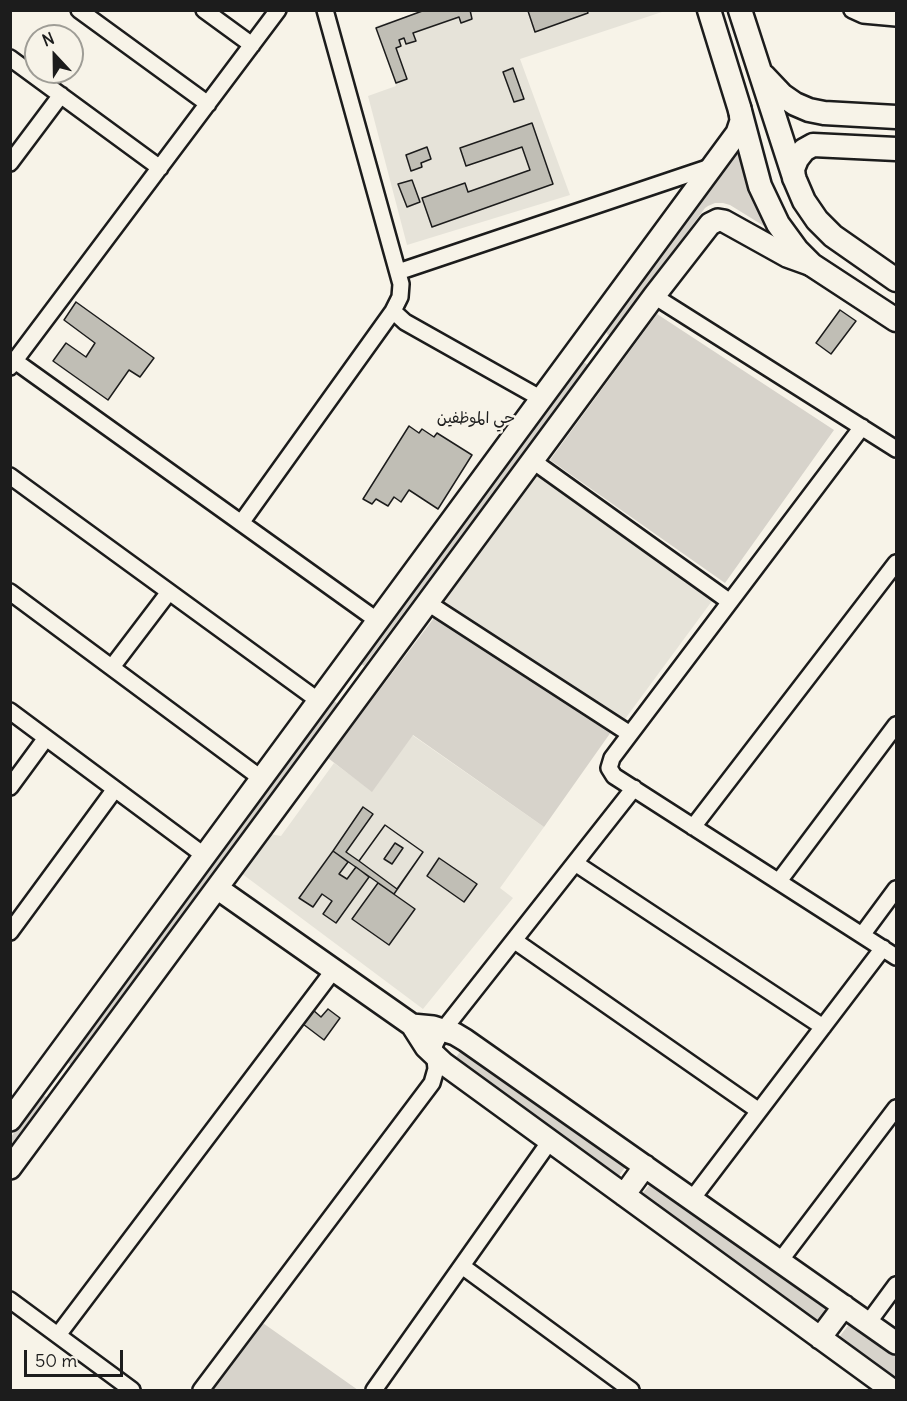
<!DOCTYPE html>
<html>
<head>
<meta charset="utf-8">
<style>
	body { margin:0 }
	#map { position:relative; width:907px; height:1401px; overflow:hidden; background:#f7f3e8; font-family:Delius,sans-serif }
	canvas { display:block }
	.frame { position:absolute; inset:0; border:12px solid #1c1c1c; pointer-events:none }
	.north { position:absolute; left:24px; top:24px; width:60px; height:60px; box-sizing:border-box; background:#f7f3e8; border:2px solid #9f9d96; border-radius:50%; rotate:338deg; font-size:16px; font-weight:700; line-height:24px; text-align:center; color:#1c1c1c }
	.north::after { content:''; display:block; margin:auto; width:21px; height:27px; background:#1c1c1c; clip-path:polygon(50% 0,100% 100%,50% 72%,0 100%) }
	.scale { position:absolute; left:24px; top:1350px; width:99px; height:27px; box-sizing:border-box; border:3px solid #1c1c1c; border-top:0; padding-left:8px; font-size:18px; line-height:21px; white-space:nowrap; color:#1c1c1c; -webkit-text-stroke:4px #f7f3e8; paint-order:stroke }
</style>
</head>
<body>
<div id="map">
<canvas width="907" height="1401"></canvas>
<div class="frame"></div>
<div class="north">N</div>
<div class="scale">50 m</div>
</div>
<script>
const c = document.querySelector('canvas').getContext('2d');
c.lineJoin = 'round';
function fillPath(path, color) {
  c.fillStyle = color;
  c.fill(path, 'evenodd');
}
function poly(rows) {
  const path = new Path2D();
  for (const r of rows) {
    path.moveTo(r[0], r[1]);
    for (let i = 2; i < r.length; i += 2) path.lineTo(r[i], r[i + 1]);
  }
  return path;
}
function strokePath(path, color, width, dash) {
  c.strokeStyle = color;
  c.lineWidth = width;
  c.lineCap = dash ? 'butt' : 'round';
  c.setLineDash(dash || []);
  c.stroke(path);
}
function write(font, color, halo, rows, align = 'center') {
  c.font = font + ' Delius,"Playpen Sans Arabic",sans-serif';
  c.lineWidth = 5;
  c.setLineDash([]);
  c.textBaseline = 'middle';
  c.strokeStyle = halo;
  c.fillStyle = color;
  for (const [text, x, y, turn = 0] of rows) {
    c.save();
    c.translate(x, y);
    c.rotate((+turn || 0) * Math.PI / 180);
    c.textAlign = isNaN(turn) ? turn : align;
    if (halo) c.strokeText(text, 0, 0);
    c.fillText(text, 0, 0);
    c.restore();
  }
}
fillPath(poly([
	[422,11,665,11,520,59,570,195,407,245,368,96,396,86,376,26],
	[538,475,712,601,625,719,442,604],
	[412,735,544,827,500,888,513,898,423,1009,241,873,270,834,281,836,334,763,372,791]
]), '#e6e3d9');
fillPath(poly([
	[737,152,749,188,768,224,767,226,764,226,730,205,723,203,715,203,708,206,705,208,614,331,611,335,608,335,606,332,606,329],
	[657,314,834,430,725,583,550,460],
	[582,361,588,365,364,666,357,661],
	[434,618,611,732,544,827,413,735,372,792,328,758],
	[333,700,339,705,72,1066,66,1061],
	[463,1048,627,1165,618,1177,454,1060],
	[42,1094,49,1099,11,1151,11,1137],
	[652,1182,827,1309,818,1323,641,1195],
	[260,1321,358,1390,210,1390],
	[850,1323,896,1356,896,1382,837,1340]
]), '#d7d3cb');
const building = poly([
	[425,10,470,10,472,19,461,23,459,17,413,33,416,41,406,44,404,38,399,40,401,46,396,48,407,79,396,83,376,28,425,10],
	[531,10,587,10,588,13,535,32,528,11,531,10],
	[513,68,524,99,514,102,503,72,513,68],
	[532,123,553,184,432,227,422,198,465,183,468,192,530,170,522,147,466,166,460,148,532,123],
	[427,147,431,159,421,163,422,167,411,171,406,155,427,147],
	[412,180,420,202,407,207,398,184,412,180],
	[76,302,154,358,140,377,129,370,108,400,53,361,66,343,86,357,95,343,64,320,76,302],
	[840,310,856,321,831,354,816,343,840,310],
	[409,426,419,433,422,429,434,437,437,433,472,455,438,509,409,490,401,502,394,497,388,506,376,499,372,504,363,499,409,426],
	[363,807,373,814,346,852,359,861,385,825,423,852,394,894,333,851,363,807],
	[385,825,423,852,397,889,359,861,385,825],
	[395,843,403,848,392,864,384,859,395,843],
	[333,851,348,862,339,874,347,879,356,867,369,877,336,923,323,914,332,901,322,894,313,907,299,898,333,851],
	[439,858,477,884,464,902,427,876,439,858],
	[378,883,415,909,389,945,352,919,378,883],
	[328,1009,340,1018,324,1040,303,1024,313,1010,321,1017,328,1009]
]);
fillPath(building, '#c0beb5');
strokePath(building, '#1c1c1c', 1.5);
const street = poly([
	[79,10,208,104],
	[204,10,252,45],
	[325,10,401,284,400,297,393,311,405,322,540,398],
	[852,10,863,15,896,18],
	[10,58,160,168],
	[10,163,61,95],
	[398,272,713,166],
	[654,296,896,449],
	[15,361,378,621],
	[10,367,278,10],
	[862,427,612,758,609,768,614,776,896,957],
	[533,461,730,602],
	[10,476,319,701],
	[241,523,393,311],
	[10,592,262,779],
	[428,603,630,734],
	[112,667,169,592],
	[10,711,205,856],
	[10,787,46,738],
	[693,827,896,563],
	[575,863,823,1027],
	[779,881,896,725],
	[10,932,115,789],
	[862,935,896,889],
	[515,941,759,1111],
	[692,1199,883,948],
	[780,1261,896,1108],
	[462,1266,631,1390],
	[10,1300,132,1390],
	[868,1323,896,1285],
	[58,1335,333,971],
	[201,1390,432,1083,436,1069,434,1049,435,1044,440,1034,634,788],
	[374,1390,550,1141]
]);
const secondary = poly([
	[217,888,412,1025,426,1047,443,1063,892,1390],
	[412,1025,433,1027,455,1034,465,1040,896,1343],
	[10,1120,737,133,741,121,740,109],
	[10,1168,654,296,710,224,718,220,724,221,787,256,812,265],
	[624,1195,645,1166],
	[820,1338,844,1306]
]);
const primary = poly([
	[709,10,739,107,760,186,778,224,797,250,812,265,896,320],
	[740,10,795,180,804,201,817,220,833,236,896,280],
	[764,76,782,95,795,104,809,110,824,113,896,117],
	[794,178,793,169,797,159,804,150,813,145,896,149]
]);
strokePath(street, '#1c1c1c', 20);
strokePath(secondary, '#1c1c1c', 26);
strokePath(primary, '#1c1c1c', 27);
strokePath(street, '#f7f3e8', 15);
strokePath(secondary, '#f7f3e8', 21);
strokePath(primary, '#f7f3e8', 22);
write('16px', '#1c1c1c', '#f7f3e8', [
	["حي الموظفين",476,418]
]);
</script>
</body>
</html>
